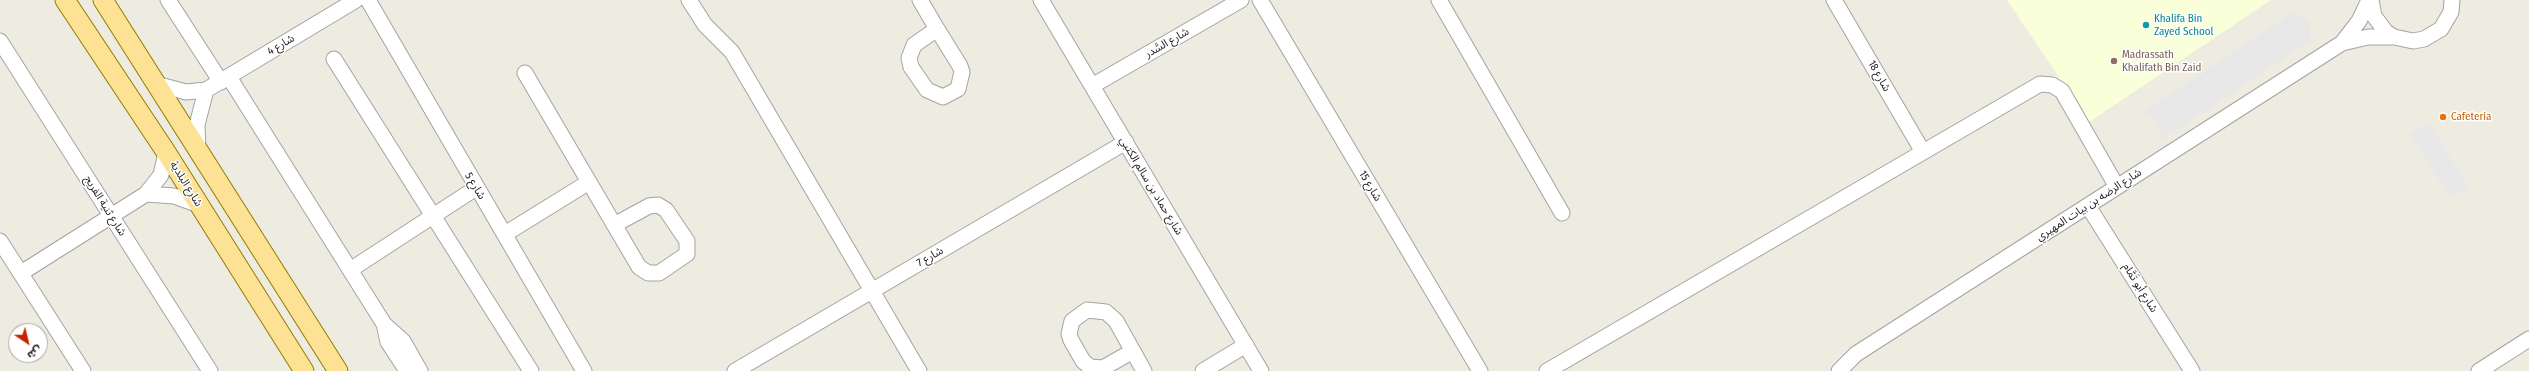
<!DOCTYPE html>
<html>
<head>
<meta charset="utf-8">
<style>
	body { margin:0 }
	#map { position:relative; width:2529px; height:371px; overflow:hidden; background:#eeece1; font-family:"Fira Sans Condensed","Noto Sans Arabic",sans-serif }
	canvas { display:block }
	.north { position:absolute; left:8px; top:323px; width:40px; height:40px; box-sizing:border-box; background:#fff; border:1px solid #a4a4a4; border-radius:50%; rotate:145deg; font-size:11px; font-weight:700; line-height:16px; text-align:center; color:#1c1c1c }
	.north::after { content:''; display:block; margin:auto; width:14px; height:18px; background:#c82100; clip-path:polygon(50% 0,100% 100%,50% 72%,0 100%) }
</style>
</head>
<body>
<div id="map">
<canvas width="2529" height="371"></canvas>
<div class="north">ش</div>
</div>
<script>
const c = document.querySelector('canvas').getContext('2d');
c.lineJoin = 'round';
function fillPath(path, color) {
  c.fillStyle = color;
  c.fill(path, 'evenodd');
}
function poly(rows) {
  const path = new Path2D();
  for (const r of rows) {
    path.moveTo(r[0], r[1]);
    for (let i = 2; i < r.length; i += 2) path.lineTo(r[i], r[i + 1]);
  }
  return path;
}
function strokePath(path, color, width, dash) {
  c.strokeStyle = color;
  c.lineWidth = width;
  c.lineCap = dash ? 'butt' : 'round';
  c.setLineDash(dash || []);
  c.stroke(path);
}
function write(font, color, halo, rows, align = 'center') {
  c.font = font + ' "Fira Sans Condensed","Noto Sans Arabic",sans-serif';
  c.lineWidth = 3;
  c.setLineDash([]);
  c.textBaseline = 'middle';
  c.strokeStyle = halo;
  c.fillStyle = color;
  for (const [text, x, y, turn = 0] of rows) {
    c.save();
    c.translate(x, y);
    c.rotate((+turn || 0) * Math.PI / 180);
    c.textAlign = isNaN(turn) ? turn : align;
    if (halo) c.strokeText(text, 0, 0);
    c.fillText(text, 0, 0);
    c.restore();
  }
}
fillPath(poly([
	[2007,0,2271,0,2089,122]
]), '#f9ffd9');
fillPath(poly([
	[2293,12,2304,18,2310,25,2311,40,2162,140,2159,129,2151,118,2141,113],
	[2428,122,2469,187,2451,199,2410,134]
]), '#e8e8e8');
const minor = poly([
	[168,0,221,82],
	[368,0,584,371],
	[689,0,705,25,732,52,919,371],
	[920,0,937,29,960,66,962,72,958,89,943,97,927,90,911,67,909,58,914,45,937,29],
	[1041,0,1261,371],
	[1260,0,1480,371],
	[1439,0,1562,213],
	[1834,0,1923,152],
	[2371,0,2374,16,2386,32,2394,37,2413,41,2424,39,2441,29,2451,12,2452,0],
	[0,41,210,371],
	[2342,43,2359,21,2369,0],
	[334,59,531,371],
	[525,73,639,267,648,273,659,273,687,254,687,241,666,210,658,205,649,206,614,225],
	[229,77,384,324,388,342,407,371],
	[156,84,186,92,206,90,356,0],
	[1092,86,1241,0],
	[198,149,197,125,206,90],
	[146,194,174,196,199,205],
	[2088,206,2192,371],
	[505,234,589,182],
	[0,241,83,371],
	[350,270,476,188],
	[21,273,146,194,161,175,166,152],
	[384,324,403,341,420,371],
	[1133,351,1103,368,1090,367,1083,361,1071,340,1069,334,1072,321,1087,310,1106,312,1116,321,1144,371],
	[735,371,1126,142],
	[1203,371,1246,345],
	[1547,371,2040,84,2052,85,2062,91,2117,187],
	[1839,371,1856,354,2342,43,2368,37,2394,37],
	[2479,371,2529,339]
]);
const major = poly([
	[65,0,166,152,304,371],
	[103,0,338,371]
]);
strokePath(minor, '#a3a3a3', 17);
strokePath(major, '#947b00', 21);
strokePath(minor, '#fff', 15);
strokePath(major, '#fde296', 19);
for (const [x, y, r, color] of [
	[2146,25,4,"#0f9aa8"],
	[2114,61,4,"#8d6e63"],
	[2443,117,4,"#e8710a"]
]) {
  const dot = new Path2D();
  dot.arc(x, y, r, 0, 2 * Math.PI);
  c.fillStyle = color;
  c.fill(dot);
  strokePath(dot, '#fff', 1.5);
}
write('11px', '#0d838f', '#fff', [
	["Khalifa Bin",2154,19],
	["Zayed School",2154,32]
], 'left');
write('11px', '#1c1c1c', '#fff', [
	["شارع السَّدر",1167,43,-30],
	["شارع 4",281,45,-31],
	["شارع 18",1879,76,60],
	["شارع البلدية",186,184,58],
	["شارع 5",475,186,59],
	["شارع حماد بن سالم الكتبي",1151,186,59],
	["شارع 15",1370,186,59],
	["شارع الرضه بن بيات المهيري",2089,205,-33],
	["شارع ثنية الفريج",105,206,58],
	["شارع 7",930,257,-30],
	["شارع أبو تَمَّام",2140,288,58]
]);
write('11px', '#785e54', '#fff', [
	["Madrassath",2122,55],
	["Khalifath Bin Zaid",2122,68]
], 'left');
write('11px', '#c56008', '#fff', [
	["Cafeteria",2451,117]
], 'left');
</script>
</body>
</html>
